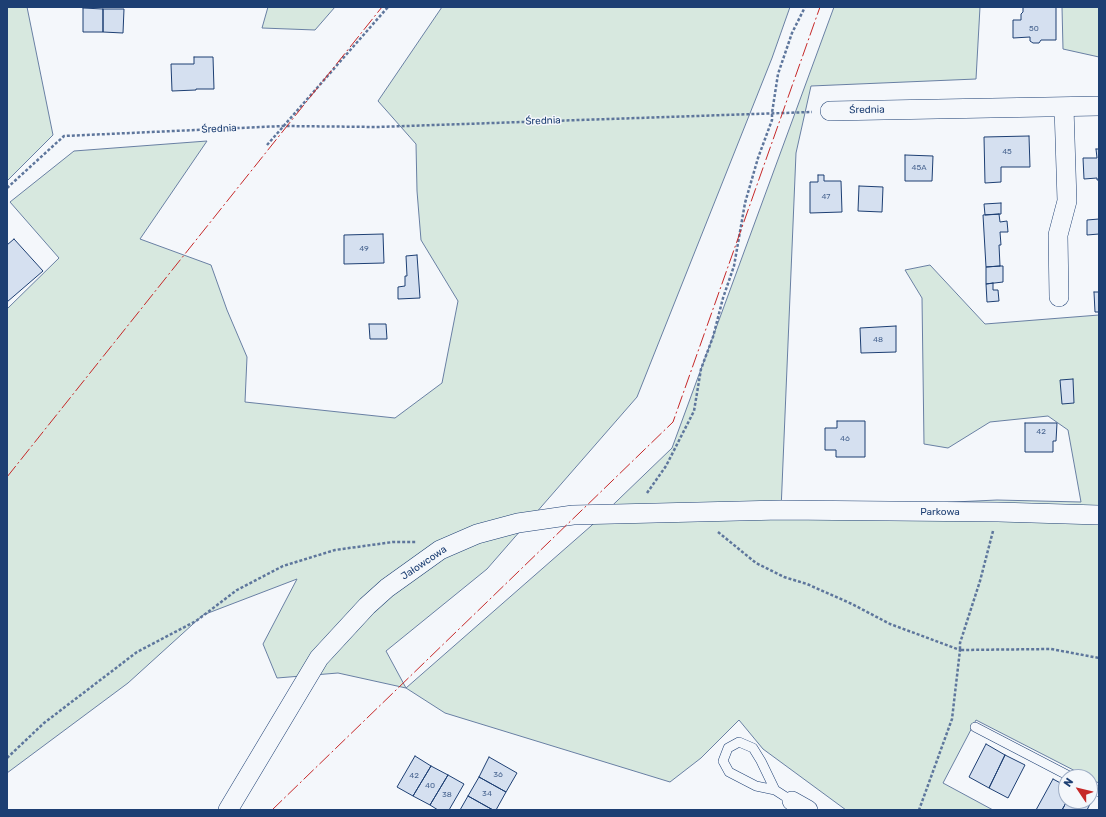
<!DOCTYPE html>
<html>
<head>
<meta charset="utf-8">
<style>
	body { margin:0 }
	#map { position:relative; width:1106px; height:817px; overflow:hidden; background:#f4f7fb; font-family:Rubik,sans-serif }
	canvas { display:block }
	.frame { position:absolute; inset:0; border:8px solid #1d3f73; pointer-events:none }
	.north { position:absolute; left:1058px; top:769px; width:40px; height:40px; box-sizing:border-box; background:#f4f7fb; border:1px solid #9eadc5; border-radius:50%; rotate:305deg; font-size:11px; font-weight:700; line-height:16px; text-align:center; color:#1d3f73 }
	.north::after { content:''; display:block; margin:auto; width:14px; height:18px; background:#c62828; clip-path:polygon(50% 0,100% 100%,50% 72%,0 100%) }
</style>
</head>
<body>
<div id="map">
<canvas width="1106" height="817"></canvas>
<div class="frame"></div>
<div class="north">N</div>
</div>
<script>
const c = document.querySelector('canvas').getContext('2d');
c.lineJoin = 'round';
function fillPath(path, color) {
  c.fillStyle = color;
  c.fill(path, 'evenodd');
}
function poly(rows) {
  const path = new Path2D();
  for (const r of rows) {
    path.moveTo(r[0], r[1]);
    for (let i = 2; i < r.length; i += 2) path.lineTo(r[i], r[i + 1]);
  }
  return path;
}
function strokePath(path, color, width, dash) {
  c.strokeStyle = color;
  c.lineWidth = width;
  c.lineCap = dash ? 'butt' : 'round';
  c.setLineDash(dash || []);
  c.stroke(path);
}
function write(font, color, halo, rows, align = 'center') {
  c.font = font + ' Rubik,sans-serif';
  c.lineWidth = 3;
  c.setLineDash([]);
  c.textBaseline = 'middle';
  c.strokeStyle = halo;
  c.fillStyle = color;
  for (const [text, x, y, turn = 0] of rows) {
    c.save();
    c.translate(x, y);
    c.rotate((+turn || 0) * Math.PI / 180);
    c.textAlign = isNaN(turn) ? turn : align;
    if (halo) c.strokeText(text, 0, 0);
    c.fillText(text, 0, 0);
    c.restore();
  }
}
const green = poly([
	[7,7,27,7,53,135,7,181,7,7],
	[268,7,335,7,315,30,262,28,268,7],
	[442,7,790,7,772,58,637,397,487,569,386,651,406,688,591,526,672,448,834,7,980,7,976,79,811,86,796,153,781,510,997,500,1081,502,1068,430,1048,416,990,422,948,448,924,444,922,298,905,270,930,265,985,324,1099,315,1099,783,1090,779,1090,777,1087,777,976,720,943,783,993,810,846,810,763,749,739,720,701,758,670,782,445,713,406,688,338,673,277,678,263,644,297,579,203,615,128,683,7,773,7,309,59,258,10,202,74,151,207,141,140,239,211,265,227,310,247,357,245,402,395,418,442,383,458,301,421,240,417,191,416,144,378,101,442,7],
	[1062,7,1099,7,1099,57,1063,49,1062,7]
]);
fillPath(green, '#d7e8df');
strokePath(green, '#687fa3', 1);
const building = poly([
	[1023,7,1056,7,1056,40,1041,40,1039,43,1033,43,1030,41,1030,37,1013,38,1013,20,1021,20,1021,14,1023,12,1023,7],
	[83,8,103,9,103,32,83,32,83,8],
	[103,9,124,9,123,33,103,32,103,9],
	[194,57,213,57,214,89,196,89,196,90,172,91,171,64,194,64,194,57],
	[1029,136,1030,167,1001,167,1001,182,985,183,984,137,1029,136],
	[1096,149,1099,149,1099,180,1097,180,1097,178,1084,179,1083,158,1097,158,1096,149],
	[905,155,933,156,932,181,905,181,905,155],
	[818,175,824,175,824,181,841,181,842,212,810,213,810,182,818,182,818,175],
	[859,186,883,187,882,212,858,211,859,186],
	[1001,203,1001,214,985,215,984,204,1001,203],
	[999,214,1000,222,1007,221,1008,232,1000,232,1001,245,999,245,1000,266,986,267,983,215,999,214],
	[1099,219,1099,234,1087,235,1087,220,1099,219],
	[383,234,384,263,344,264,344,235,383,234],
	[14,239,43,271,7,302,7,245,14,239],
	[417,255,420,298,398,299,398,287,405,286,405,276,407,276,406,256,417,255],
	[1000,266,1003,266,1003,282,986,284,986,267,1000,266],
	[993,283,993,290,998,290,999,301,987,302,986,284,993,283],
	[1094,292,1099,292,1099,312,1095,312,1094,292],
	[369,324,386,324,387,339,370,339,369,324],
	[896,326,896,352,861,353,860,328,896,326],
	[1073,379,1074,403,1062,404,1060,380,1073,379],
	[837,421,865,421,865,457,836,457,836,450,825,450,825,428,837,428,837,421],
	[1025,423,1057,423,1056,441,1053,441,1053,452,1025,452,1025,423],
	[986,744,1005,755,989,788,969,777,986,744],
	[1005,755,1025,765,1008,798,989,788,1005,755],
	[415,756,431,766,413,796,397,787,415,756],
	[489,757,517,773,506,792,479,777,489,757],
	[431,766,448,775,430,805,413,796,431,766],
	[448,775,464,784,449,810,438,810,430,805,448,775],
	[479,777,506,792,496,810,493,810,468,796,479,777],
	[1053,779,1066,786,1067,801,1062,810,1036,810,1053,779],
	[468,796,493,810,460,810,468,796],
	[1090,799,1092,800,1087,810,1062,810,1067,801,1090,801,1090,799]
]);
fillPath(building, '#d5e0f0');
strokePath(building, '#1d3f73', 1);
const lane = poly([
	[975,727,1071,777],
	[1090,787,1099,792],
	[775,790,761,761,753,748,739,742,728,748,723,761,729,772,756,786,775,790,792,801]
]);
const street = poly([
	[830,111,1099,106],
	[1059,297,1058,235,1067,201,1064,107],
	[792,801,808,810],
	[228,810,319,658,367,606,387,588,440,550,477,534,518,523,573,515,781,510,998,512,1099,515]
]);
strokePath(lane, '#1d3f73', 10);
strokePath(street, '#1d3f73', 20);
strokePath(poly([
	[267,145,388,7],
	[7,188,64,136,283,126,377,127,812,112],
	[647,493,666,466,694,411,701,369,713,337,723,298,734,266,745,203,758,158,772,120,772,113,778,74,792,33,805,7],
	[993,531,980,581,960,643,960,650,1051,649,1099,658],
	[718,532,756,563,784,577,807,584,852,604,890,624,960,650,952,719,919,810],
	[7,758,44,723,137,652,196,621,237,590,283,566,335,550,393,542,416,542]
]), '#5e769c', 2.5, [3, 2]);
strokePath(lane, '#f4f7fb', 9);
strokePath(street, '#f4f7fb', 19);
strokePath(poly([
	[7,477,382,7],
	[272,810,673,422,820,7]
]), '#c62828', 1, [14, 3, 2, 3]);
write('8px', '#4b6792', null, [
	["50",1034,29],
	["45",1007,152],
	["45A",919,168],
	["47",826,197],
	["49",364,249],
	["48",878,340],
	["42",1041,432],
	["46",845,439],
	["36",498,775],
	["42",414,776],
	["40",430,786],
	["34",487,794],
	["38",447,795]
]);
write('10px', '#1d3f73', '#f4f7fb', [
	["Średnia",867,110,-1],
	["Średnia",543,121,-2],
	["Średnia",219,129,-3],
	["Parkowa",940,512],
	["Jałowcowa",424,563,-34]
]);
</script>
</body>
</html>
